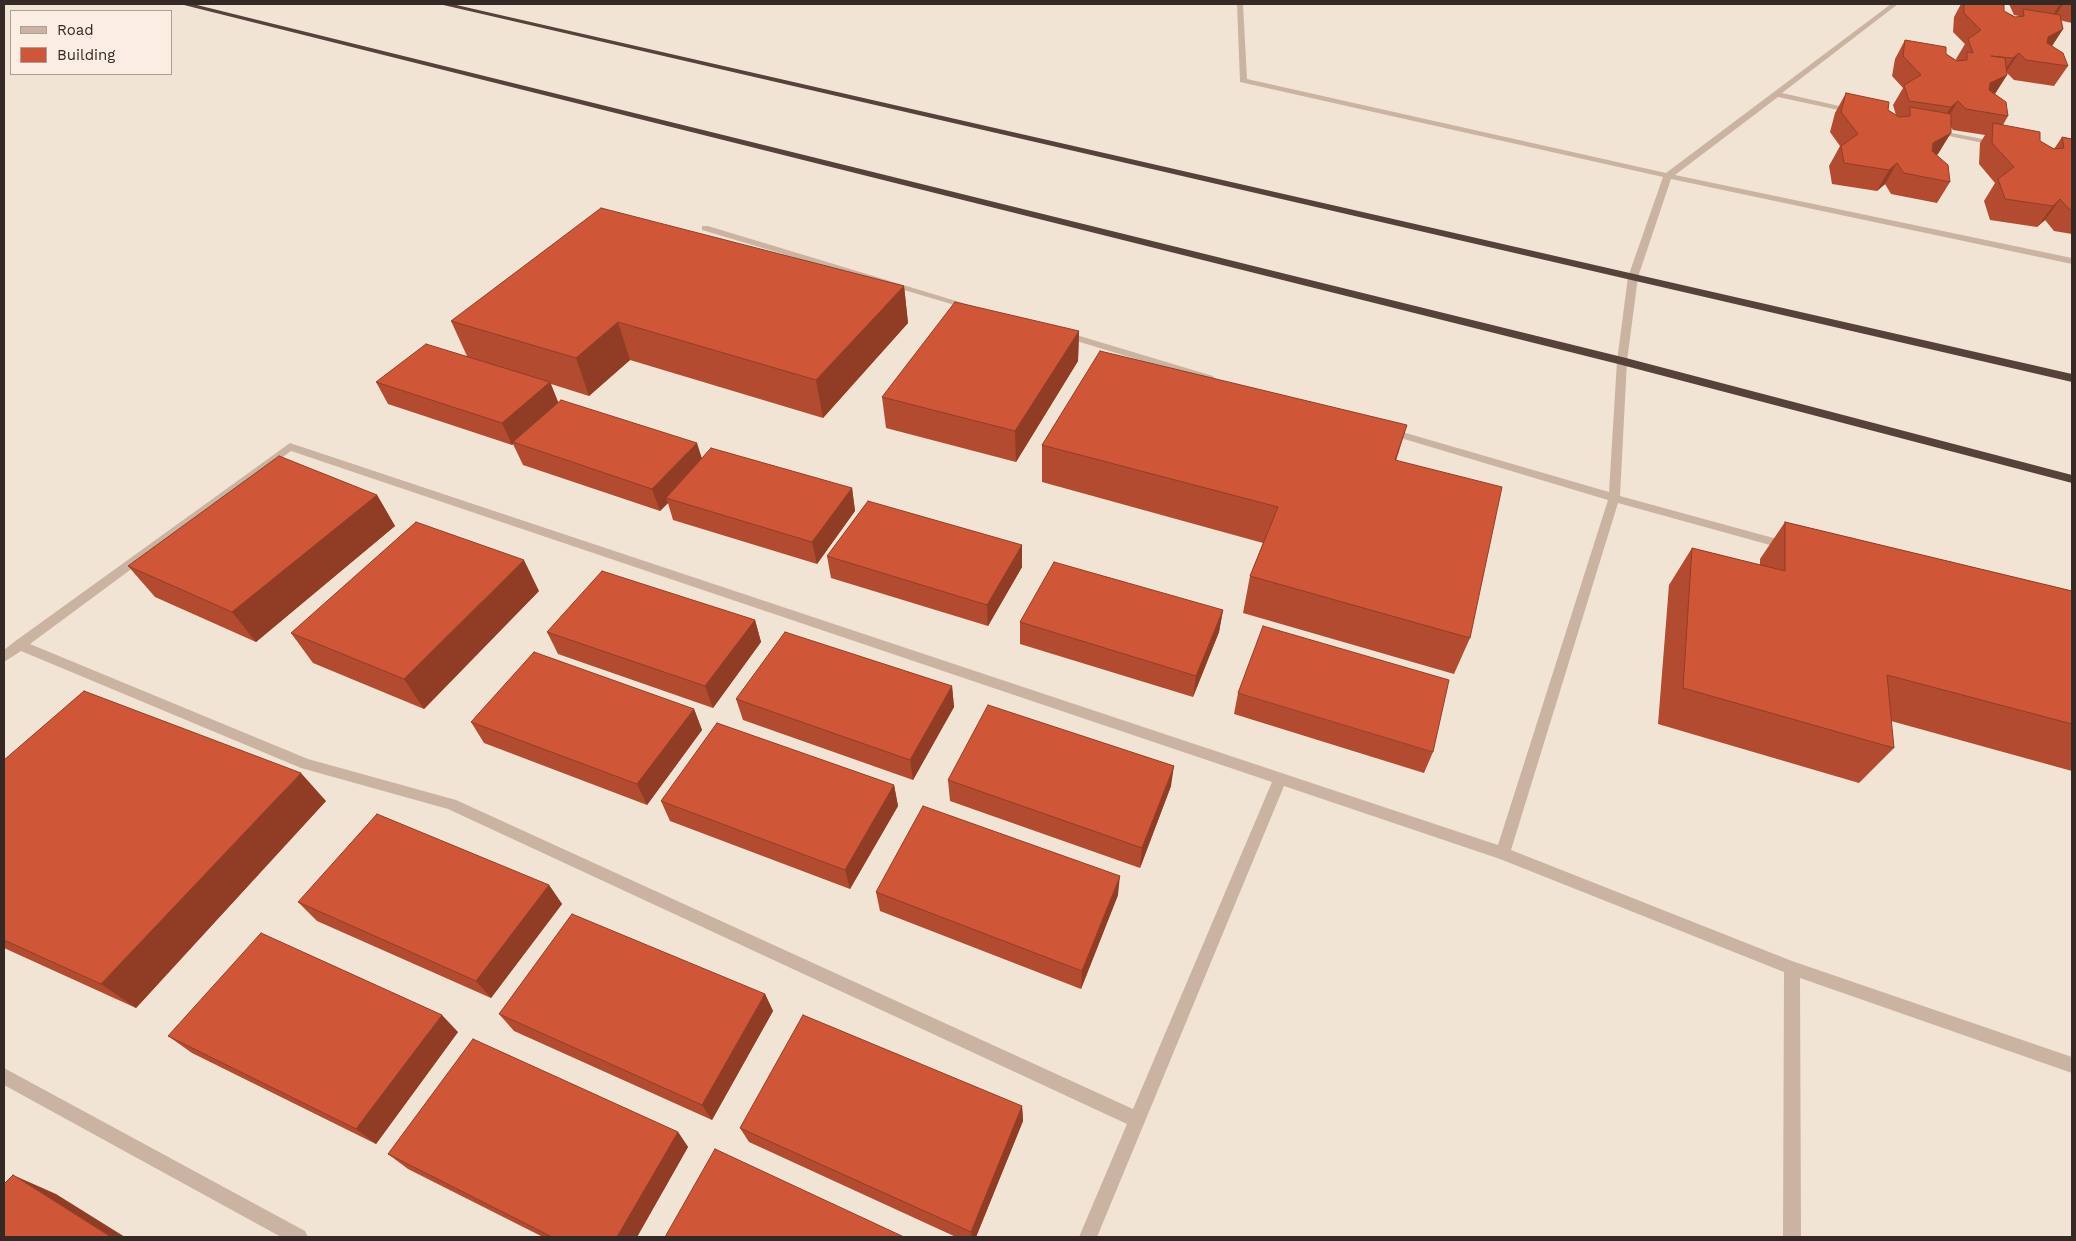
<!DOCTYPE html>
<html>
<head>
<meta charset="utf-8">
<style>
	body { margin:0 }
	#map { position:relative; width:2076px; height:1241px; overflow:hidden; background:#f2e4d5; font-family:"Work Sans",sans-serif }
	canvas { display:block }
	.frame { position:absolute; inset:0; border:5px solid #342924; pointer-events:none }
	.legend { position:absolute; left:10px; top:10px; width:162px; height:65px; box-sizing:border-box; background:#faeee2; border:1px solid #ab9f96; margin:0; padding:6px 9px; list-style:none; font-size:15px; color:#342924 }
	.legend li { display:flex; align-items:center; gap:10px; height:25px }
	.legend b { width:25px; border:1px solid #ab9f96 }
</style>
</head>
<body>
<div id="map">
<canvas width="2076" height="1241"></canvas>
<div class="frame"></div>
<ul class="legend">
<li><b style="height:6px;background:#cbb3a1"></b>Road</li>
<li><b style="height:14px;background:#cf5737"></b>Building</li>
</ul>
</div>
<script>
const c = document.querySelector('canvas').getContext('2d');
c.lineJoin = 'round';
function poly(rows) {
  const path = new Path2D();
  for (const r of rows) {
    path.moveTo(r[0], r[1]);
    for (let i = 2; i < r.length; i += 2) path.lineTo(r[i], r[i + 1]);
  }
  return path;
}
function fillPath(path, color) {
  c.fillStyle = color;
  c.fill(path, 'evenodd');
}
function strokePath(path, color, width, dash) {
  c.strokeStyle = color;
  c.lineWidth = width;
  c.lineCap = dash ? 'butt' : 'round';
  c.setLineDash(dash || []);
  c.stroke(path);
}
fillPath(poly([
	[1237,4,1243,4,1247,79,1666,173,1891,4,1898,4,1782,93,1857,110,1857,114,1778,97,1675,175,2072,258,2072,264,1671,179,1638,277,1627,361,1620,496,1788,542,1794,546,1788,550,1618,503,1511,850,1792,961,2072,1057,2072,1073,1800,978,1801,1237,1783,1237,1784,972,1500,859,1284,786,1097,1237,1079,1237,1127,1124,448,809,301,768,21,651,4,662,4,650,14,642,290,443,1498,845,1608,500,1384,433,1383,431,1388,428,1392,429,1609,492,1617,361,1628,277,1663,177,1240,82,1237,4],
	[291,451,1272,782,1133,1109,456,800,308,759,30,644,291,451],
	[1931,129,1998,142,2002,144,1998,146,1934,133,1931,133,1931,129],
	[702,226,708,226,976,307,974,309,968,309,702,230,702,226],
	[1063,331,1213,376,1214,378,1209,381,1205,380,1060,336,1058,334,1063,331],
	[4,1068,305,1231,308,1237,281,1237,4,1085,4,1068]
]), '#cbb3a1');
fillPath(poly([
	[180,4,193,4,1626,358,2072,475,2072,483,1618,364,180,4],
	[439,4,452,4,2072,374,2072,382,439,4]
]), '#56423b');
fillPath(poly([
	[1961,4,1997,4,2004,11,2015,17,2019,17,2019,16,2014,15,2009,4,2072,4,2072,23,2063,21,2061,20,2063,29,2052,46,2068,66,2054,86,2014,80,2006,72,2007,75,1995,94,2008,116,2003,125,2040,141,2054,149,2062,137,2072,139,2072,234,2054,231,2045,220,2037,227,1990,220,1984,201,1995,183,1979,164,1980,143,1985,135,1953,130,1951,127,1938,154,1936,155,1950,182,1937,203,1891,194,1885,184,1877,191,1832,184,1829,166,1840,146,1830,132,1835,113,1846,93,1888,110,1896,115,1893,105,1903,88,1892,76,1895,59,1905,40,1946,54,1957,61,1956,59,1965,44,1953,32,1954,17],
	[904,286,908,323,823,418,630,360,589,396,551,384,558,403,702,458,852,488,855,511,817,564,673,520,668,503,660,511,523,465,513,444,512,445,388,404,376,382,467,356,451,321],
	[1079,331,1078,361,1016,462,886,428,882,397],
	[1407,425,1396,461,1470,638,1454,674,1243,613,1250,576,1263,543,1042,482,1042,445],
	[377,495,395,526,256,642,155,597,128,566],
	[1785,522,2072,591,2072,771,1891,721,1894,748,1859,783,1658,724,1669,585,1692,548,1760,565,1760,559],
	[1022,545,1022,567,988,626,831,578,827,556],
	[539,591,424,709,313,663,291,633],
	[1223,610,1219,632,1193,697,1020,644,1020,622],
	[755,620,761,642,713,708,558,654,547,632],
	[952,686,954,707,913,780,743,720,736,699],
	[1238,693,1433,752,1424,773,1234,714],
	[694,709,702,730,647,805,484,743,471,722],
	[4,760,326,801,136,1008,4,948],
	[948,780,1171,786,1140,868,950,801],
	[894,785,898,806,850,889,670,821,661,801],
	[549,885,562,904,491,998,317,921,298,902],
	[876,892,1118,895,1081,989,880,911],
	[765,994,773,1011,712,1120,514,1031,499,1014],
	[458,1032,376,1144,192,1053,168,1036],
	[1022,1106,1023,1121,976,1237,956,1237,749,1142,740,1128],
	[678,1132,688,1147,637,1237,543,1237,408,1169,388,1154]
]), '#b24b2f');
fillPath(poly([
	[2060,4,2063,4,2056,15,2050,20],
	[2063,29,2050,49,2036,56,2048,37],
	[2019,53,2006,72,2000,78,2013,58],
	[2007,75,1994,95,1978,103,1990,83],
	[1958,101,1946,121,1938,127,1951,107],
	[1951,133,1938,154,1921,163,1933,143],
	[1897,163,1885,184,1877,191,1889,170],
	[2060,199,2045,220,2037,227,2053,206],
	[904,286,908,323,823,418,816,380],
	[618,322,630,360,589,396,576,358],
	[1079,331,1078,361,1016,462,1015,431],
	[550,382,559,404,513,442,513,444,512,445,502,423],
	[697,443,704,465,666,498,668,503,660,511,652,489],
	[852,488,855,511,817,564,812,542],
	[377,495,395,526,256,642,232,612],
	[1022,545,1022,567,988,626,987,605],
	[524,560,539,591,424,709,404,679],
	[1223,610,1219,632,1193,697,1196,676],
	[755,620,761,642,713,708,705,686],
	[952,686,954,707,913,780,910,760],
	[694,709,702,730,647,805,637,784],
	[1174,766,1171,786,1140,868,1142,848],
	[301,773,326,801,136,1008,101,984],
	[894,785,898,806,850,889,845,870],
	[1120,876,1118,895,1081,989,1082,971],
	[549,885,562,904,491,998,476,981],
	[765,994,773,1011,712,1120,702,1105],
	[442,1015,458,1032,376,1144,356,1129],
	[1022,1106,1023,1121,976,1237,972,1237,971,1232],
	[678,1132,688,1147,637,1237,617,1237],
	[13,1175,56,1194,125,1237,111,1237]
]), '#913d26');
const building = poly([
	[1964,4,1997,4,2004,5,2004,11,2015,17,2024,16,2023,9,2060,15,2063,29,2048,37,2047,43,2063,53,2068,66,2026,60,2019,53,2013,58,1991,56,2005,58,2007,75,1990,83,1989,90,2006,102,2008,116,1966,109,1958,101,1951,107,1909,101,1904,85,1921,75,1903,56,1905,40,1946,47,1946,54,1957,61,1967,60,1967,52,1973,53,1968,39,1981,30,1964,13,1964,4],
	[1846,93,1889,102,1888,110,1899,117,1910,116,1910,107,1951,114,1951,133,1933,143,1932,151,1948,165,1950,182,1904,173,1897,163,1889,170,1844,163,1841,146,1858,134,1841,112,1846,93],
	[1993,123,2040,132,2040,141,2054,149,2064,148,2062,137,2072,139,2072,210,2069,209,2060,199,2053,206,2005,199,1998,179,2014,167,1992,143,1993,123],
	[601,208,904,286,816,380,618,322,576,358,451,321,601,208],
	[955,302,1079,331,1015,431,882,397,955,302],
	[426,344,550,382,502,423,376,382,426,344],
	[1100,351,1407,425,1395,460,1502,487,1470,638,1250,576,1278,507,1042,445,1100,351],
	[561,400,697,443,652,489,513,442,561,400],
	[711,448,852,488,812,542,666,498,711,448],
	[279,456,377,495,232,612,128,566,279,456],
	[868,501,1022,545,987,605,827,556,868,501],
	[416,522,524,560,404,679,291,633,416,522],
	[1785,522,2072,591,2072,724,1887,675,1894,748,1683,688,1692,548,1785,571,1785,522],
	[1054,562,1223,610,1196,676,1020,622,1054,562],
	[602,571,755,620,705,686,547,632,602,571],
	[1263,626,1449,680,1433,752,1238,693,1263,626],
	[785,632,952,686,910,760,736,699,785,632],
	[534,652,694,709,637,784,471,722,534,652],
	[84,691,301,773,101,984,4,940,4,760,84,691],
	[988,705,1174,766,1142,848,948,780,988,705],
	[717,723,894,785,845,870,661,801,717,723],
	[923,806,1120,876,1082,971,876,892,923,806],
	[377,814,549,885,476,981,298,902,377,814],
	[572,914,765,994,702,1105,499,1014,572,914],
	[261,933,442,1015,356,1129,168,1036,261,933],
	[803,1015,1022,1106,971,1232,740,1128,803,1015],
	[473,1039,678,1132,617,1237,552,1237,388,1154,473,1039],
	[715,1149,904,1237,665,1237,715,1149],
	[13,1175,111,1237,4,1237,4,1184,13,1175]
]);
fillPath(building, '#cf5737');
strokePath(building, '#913d26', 1);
</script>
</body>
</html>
